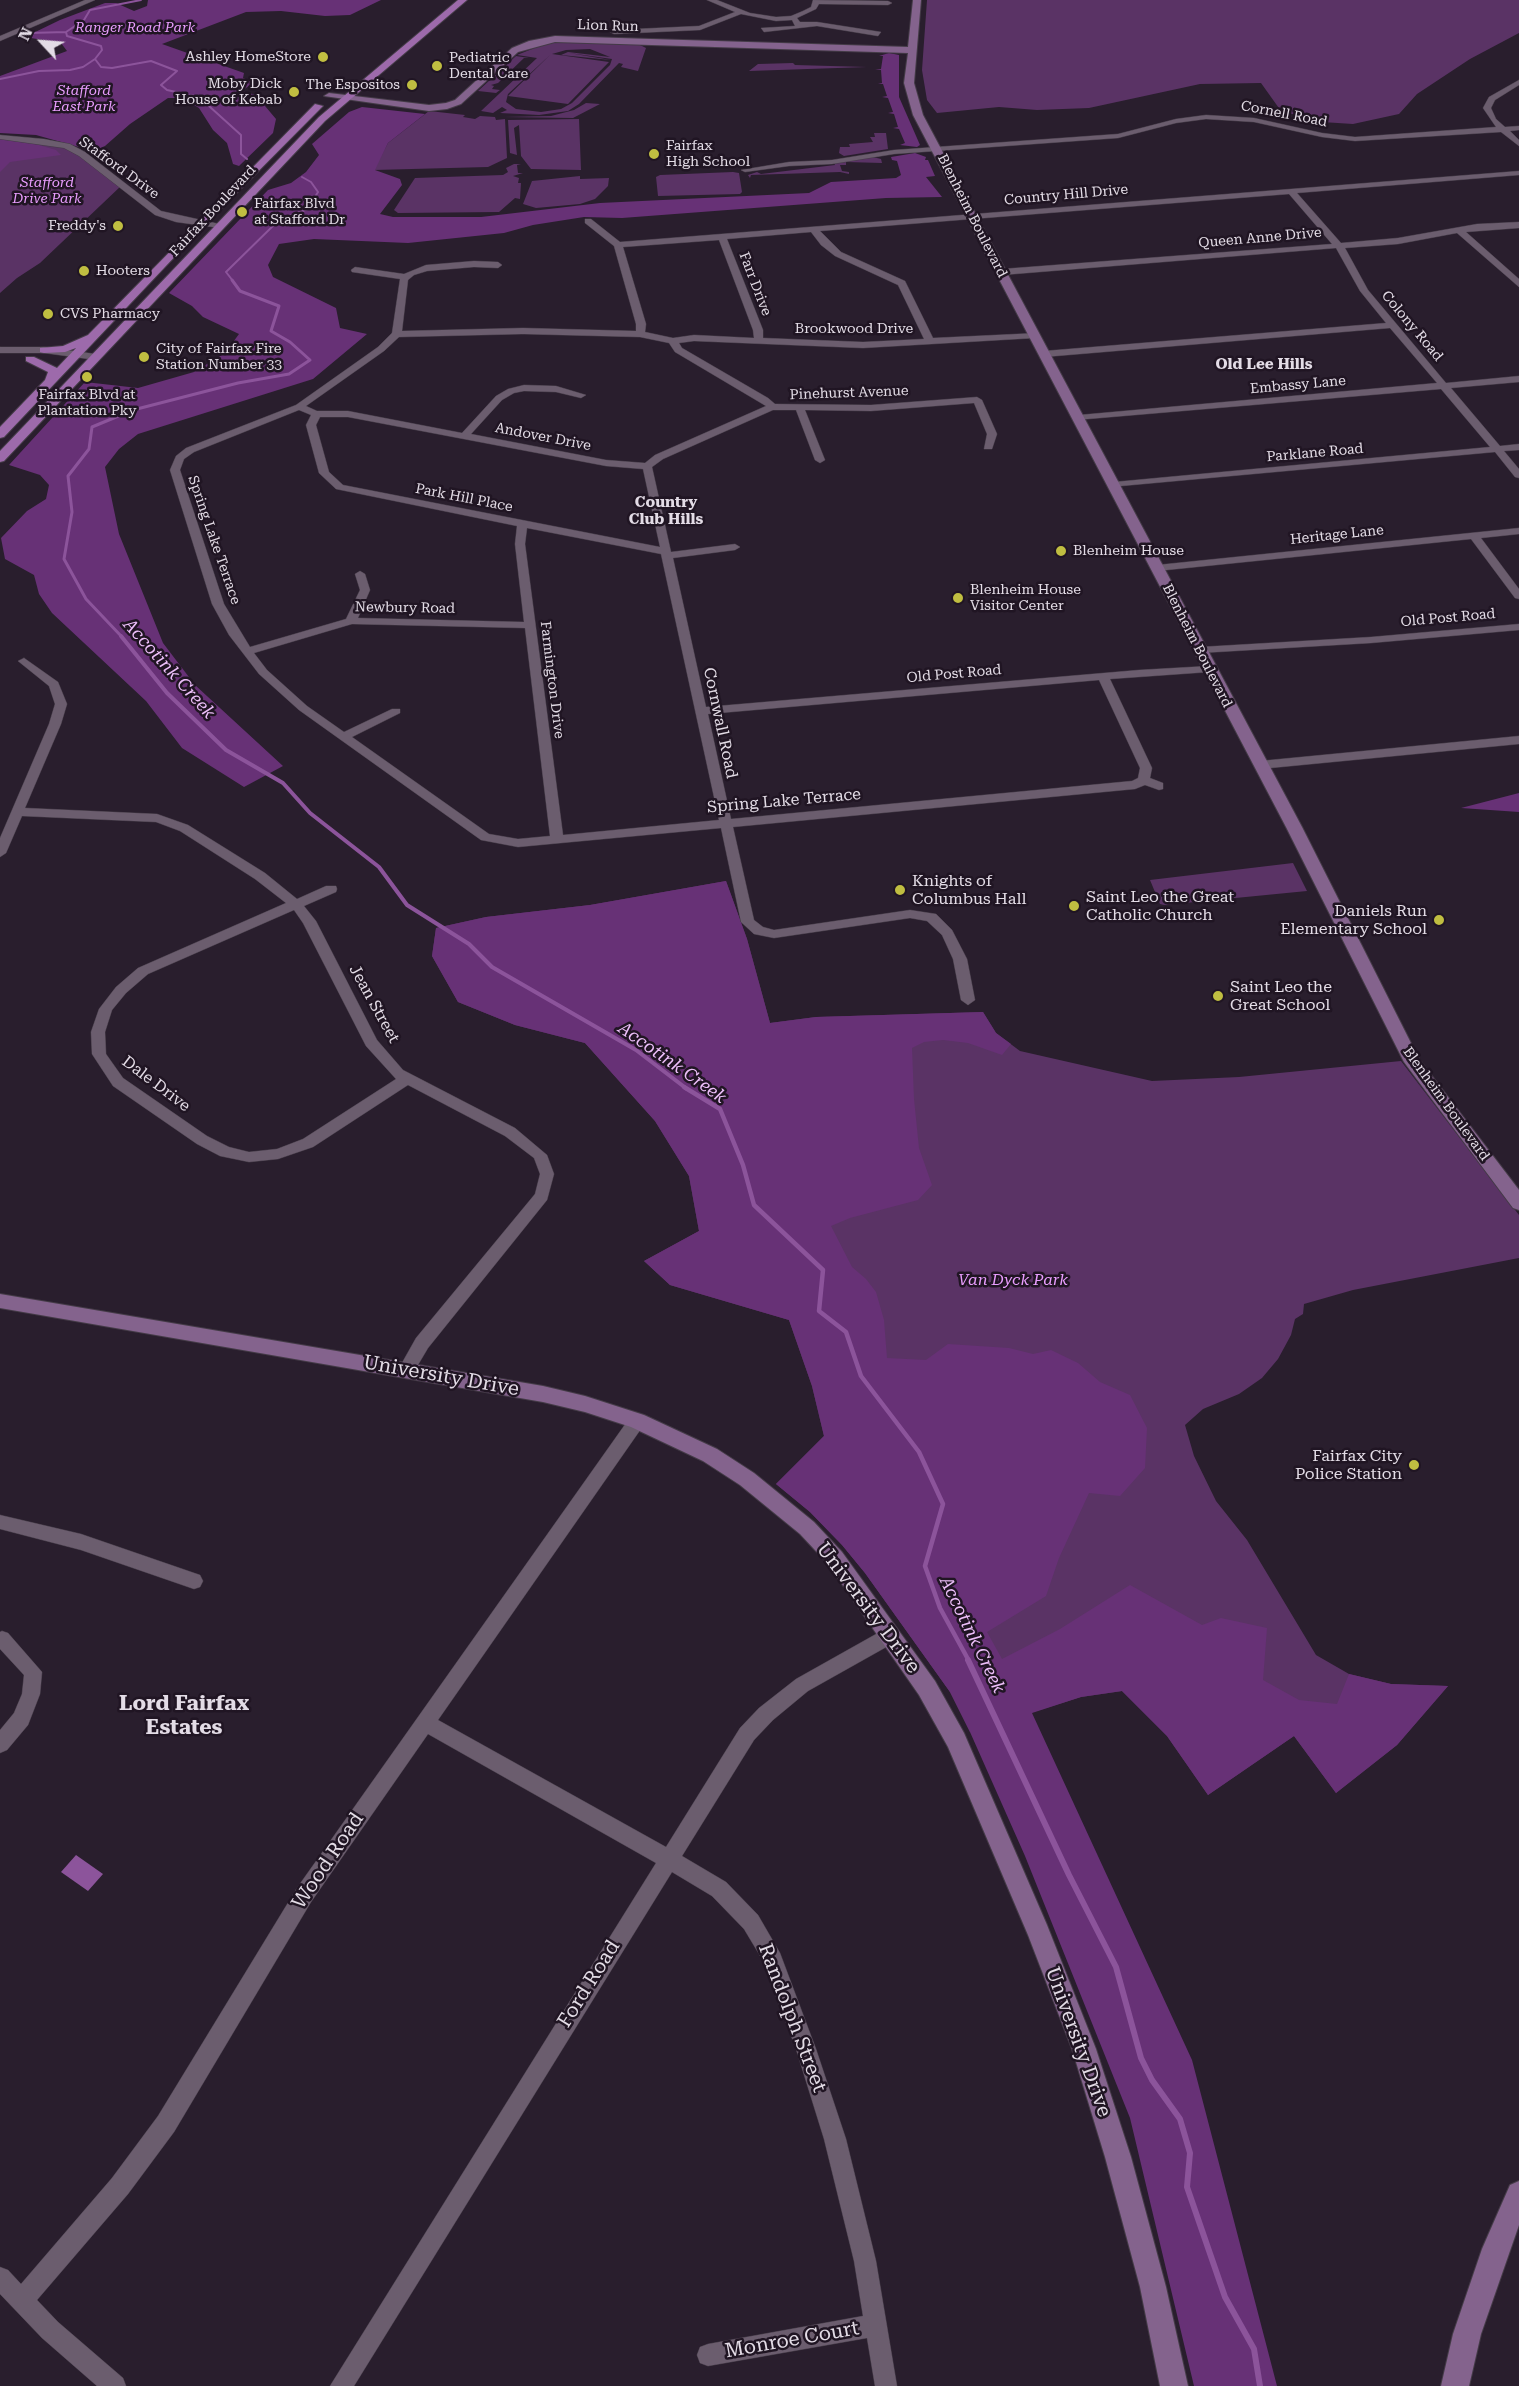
<!DOCTYPE html>
<html>
<head>
<meta charset="utf-8">
<style>
	body { margin:0 }
	#map { position:relative; width:1519px; height:2386px; overflow:hidden; background:#291e2d; font-family:"Roboto Serif",serif }
	canvas { display:block }
	.north { position:absolute; left:12px; top:12px; width:60px; height:60px; -webkit-text-stroke:4px #201523; paint-order:stroke; rotate:296deg; font-size:16px; font-weight:700; line-height:24px; text-align:center; color:#e3dce6 }
	.north::after { content:''; display:block; margin:auto; width:21px; height:27px; background:#e3dce6; clip-path:polygon(50% 0,100% 100%,50% 72%,0 100%) }
</style>
</head>
<body>
<div id="map">
<canvas width="1519" height="2386"></canvas>
<div class="north">N</div>
</div>
<script>
const c = document.querySelector('canvas').getContext('2d');
c.lineJoin = 'round';
function fillPath(path, color) {
  c.fillStyle = color;
  c.fill(path, 'evenodd');
}
function poly(rows) {
  const path = new Path2D();
  for (const r of rows) {
    path.moveTo(r[0], r[1]);
    for (let i = 2; i < r.length; i += 2) path.lineTo(r[i], r[i + 1]);
  }
  return path;
}
function strokePath(path, color, width, dash) {
  c.strokeStyle = color;
  c.lineWidth = width;
  c.lineCap = dash ? 'butt' : 'round';
  c.setLineDash(dash || []);
  c.stroke(path);
}
function write(font, color, halo, rows, align = 'center') {
  c.font = font + ' "Roboto Serif",serif';
  c.lineWidth = 5;
  c.setLineDash([]);
  c.textBaseline = 'middle';
  c.strokeStyle = halo;
  c.fillStyle = color;
  for (const [text, x, y, turn = 0] of rows) {
    c.save();
    c.translate(x, y);
    c.rotate((+turn || 0) * Math.PI / 180);
    c.textAlign = isNaN(turn) ? turn : align;
    if (halo) c.strokeText(text, 0, 0);
    c.fillText(text, 0, 0);
    c.restore();
  }
}
fillPath(poly([
	[927,0,1519,0,1519,33,1470,59,1417,94,1399,114,1353,124,1322,122,1281,111,1261,83,1200,84,1089,108,1037,110,999,107,937,113,927,100,922,70],
	[560,42,638,44,646,48,638,71,621,67,623,64,619,63,579,104,568,111,539,115,500,113,507,110,502,107,493,113,481,111,537,58,517,55,547,43],
	[590,49,610,57,568,52,561,55,611,60,569,53,612,59,610,65,572,103,561,109,541,112,516,109,506,102,508,94,550,55,508,96,568,104,609,62,552,54,566,50],
	[516,56,529,58,524,58,498,83,491,85,494,86,492,89,500,90,496,93,478,91],
	[793,63,795,65,867,67,749,71,758,64],
	[586,103,600,104,573,118,503,117,551,116,574,110],
	[429,111,465,115,463,117,475,119,480,116,495,117,496,120,505,119,507,158,488,167,374,170,388,143],
	[579,119,581,170,531,169,521,156,519,125,514,128,517,155,510,153,508,120],
	[874,133,886,133,888,149,844,156,839,153,840,147,850,147,849,144,873,142,870,137,875,137],
	[0,140,67,146,122,185,40,263,17,278,0,293],
	[873,157,881,159,882,163,846,162,846,165,840,165,842,171,849,172,849,174,840,172,751,175,750,178,748,175,757,172,761,174,835,165,834,163],
	[514,164,521,164,517,165,518,173,523,173,513,176,519,178,518,183,521,183,520,199,515,198,499,212,398,213,394,210,415,178,503,175,508,172,506,168],
	[733,172,739,173,742,192,740,194,658,196,656,177,660,175],
	[580,176,580,179,609,178,608,186,595,199,580,204,536,208,523,204,532,181],
	[1293,863,1307,891,1164,905,1160,904,1150,880],
	[726,881,747,939,770,1023,816,1017,983,1012,996,1033,1020,1051,1152,1081,1239,1077,1401,1061,1519,1215,1519,1258,1353,1290,1304,1304,1303,1314,1295,1319,1291,1335,1278,1359,1262,1378,1239,1394,1203,1409,1185,1425,1194,1456,1216,1501,1247,1540,1316,1655,1349,1674,1391,1684,1448,1686,1397,1745,1336,1793,1294,1736,1208,1795,1167,1736,1122,1691,1081,1697,970,1732,950,1692,865,1573,842,1545,810,1512,776,1484,824,1436,812,1386,789,1320,670,1285,644,1261,699,1231,689,1176,655,1121,585,1043,515,1025,458,1002,432,956,436,928,486,917,590,905]
]), '#5a3365');
fillPath(poly([
	[148,0,381,0,350,15,325,16,281,11,246,12,162,44,244,73,243,78,254,82,242,91,269,99,265,106,276,119,273,133,239,166,233,164,227,143,213,130,199,108,183,98,168,98,130,124,105,146,93,151,36,135,0,133,0,76,67,51,61,43,25,37,60,20,105,3,116,3,134,11,147,6],
	[889,53,899,55,899,97,920,145,917,147,900,145,905,143,899,129,893,128,898,127,894,114,888,113,893,112,888,98,882,97,887,96,883,84,878,84,882,83,881,70,875,69,881,69,883,56,879,56],
	[362,107,425,114,388,143,375,170,400,179,402,185,380,214,393,217,481,217,600,203,809,193,831,182,896,178,901,175,897,161,892,160,891,157,915,153,926,157,925,160,928,160,935,176,926,177,942,197,886,198,622,218,584,217,533,225,504,233,408,243,314,239,279,244,268,265,273,277,336,308,340,328,367,334,313,379,138,434,119,449,105,467,119,534,163,643,195,685,283,766,244,787,182,748,146,701,52,613,39,594,34,575,5,559,1,538,27,511,46,499,49,485,40,475,9,465,85,382,138,388,194,372,225,353,239,334,203,317,192,306,169,293,268,190,291,183,306,172,319,155,312,144,349,112],
	[0,139,18,139,56,150,61,155,10,162,0,172],
	[1519,793,1519,812,1461,808],
	[726,881,747,939,770,1023,816,1017,983,1012,996,1033,1011,1044,1002,1055,968,1043,943,1040,924,1042,912,1048,914,1099,919,1148,932,1185,918,1200,850,1218,831,1226,852,1267,866,1279,876,1292,884,1320,887,1358,926,1360,948,1344,1009,1348,1033,1354,1051,1350,1078,1363,1100,1382,1130,1395,1147,1428,1145,1468,1120,1496,1089,1493,1059,1558,1046,1596,987,1632,1002,1659,1060,1629,1130,1585,1202,1625,1221,1618,1267,1628,1263,1680,1299,1700,1337,1704,1349,1674,1391,1684,1448,1686,1397,1745,1336,1793,1294,1736,1208,1795,1167,1736,1122,1691,1081,1697,1032,1713,1192,2060,1277,2386,1194,2386,1130,2118,1025,1856,970,1732,950,1692,865,1573,842,1545,810,1512,776,1484,824,1436,812,1386,789,1320,670,1285,644,1261,699,1231,689,1176,655,1121,585,1043,515,1025,458,1002,432,956,436,928,486,917,590,905]
]), '#673176');
fillPath(poly([
	[76,1855,103,1874,88,1891,61,1872]
]), '#8c549b');
strokePath(poly([
	[141,0,90,10,84,20,66,32,67,36,101,46,102,50,95,59,101,67,112,68,151,61,177,71,161,85,167,90,199,97,241,135,241,154,247,159],
	[29,33,66,32],
	[0,79,39,71,70,70,83,67,95,59],
	[233,281,226,272,279,220,308,209,318,192,311,182,302,177]
]), '#8c549b', 2);
strokePath(poly([
	[122,637,86,599,64,559,72,512,68,476,89,449,92,427,133,410,238,383,289,374,310,360,290,342,271,331,279,306,240,291,232,280]
]), '#8c549b', 3);
strokePath(poly([
	[121,636,167,693,226,750,283,783,310,813,379,867,407,905,469,944,492,967,636,1050,687,1089]
]), '#8c549b', 4);
strokePath(poly([
	[684,1087,720,1109,743,1165,754,1205,823,1270,819,1311,846,1332,861,1376,919,1452,943,1504,925,1566,940,1608,969,1661]
]), '#8c549b', 4.5);
strokePath(poly([
	[968,1660,1069,1875,1116,1967,1141,2058,1152,2080,1180,2119,1190,2153,1187,2187,1225,2297,1254,2349,1260,2386]
]), '#8c549b', 6);
const street = poly([
	[85,0,95,0,0,41,0,36,85,0],
	[707,0,717,0,750,13,776,17,791,16,803,11,811,7,813,0,888,1,892,3,888,5,819,4,816,9,797,18,800,22,817,22,881,32,878,36,817,26,764,32,761,28,795,26,792,20,776,21,741,14,700,30,614,34,610,32,614,30,699,26,735,12,707,0],
	[1519,80,1519,85,1495,100,1491,108,1496,119,1505,127,1519,126,1519,130,1510,131,1519,140,1519,146,1501,132,1355,141,1322,137,1254,122,1206,119,1176,123,1118,138,894,154,832,164,789,166,745,172,741,170,789,162,832,160,894,150,1118,134,1176,119,1206,115,1254,118,1322,133,1355,137,1496,127,1483,108,1489,97,1519,80],
	[0,135,44,139,70,144,85,152,161,211,224,225,220,228,176,222,155,215,79,156,64,148,0,139,0,135],
	[1519,171,1519,175,1297,193,1341,243,1398,238,1477,224,1519,222,1519,228,1466,232,1519,279,1519,287,1457,233,1398,244,1345,248,1368,290,1446,383,1519,376,1519,382,1451,388,1500,446,1519,444,1519,450,1504,451,1519,469,1519,478,1515,477,1495,452,1110,487,1109,485,1114,482,1490,447,1441,389,1076,420,1074,418,1079,415,1437,383,1390,328,1044,357,1039,354,1044,351,1386,323,1360,291,1336,248,1002,275,998,272,1002,269,1332,244,1289,194,820,231,841,252,905,281,933,338,1038,333,1038,337,1035,338,863,348,694,341,679,343,682,348,768,398,775,404,871,405,977,397,982,400,997,434,992,449,984,449,987,434,974,403,871,411,805,410,825,460,820,463,815,460,796,410,773,410,663,459,652,467,671,552,735,544,740,547,735,550,673,558,706,707,1139,670,1209,666,1215,669,1209,672,1110,679,1152,768,1150,778,1163,783,1163,789,1159,790,1145,785,1135,789,733,827,754,920,763,927,774,930,910,910,936,914,952,930,967,959,975,1000,968,1005,961,1000,953,959,942,935,927,921,910,918,774,938,754,934,741,922,721,828,518,847,481,840,299,710,259,674,229,635,212,604,170,470,176,456,186,448,296,405,378,347,392,333,400,279,352,272,351,270,355,267,404,274,426,265,474,261,498,262,502,265,498,268,474,267,427,271,414,275,408,280,402,331,523,328,636,331,636,324,614,246,585,223,585,219,591,219,620,242,1519,171],
	[811,232,821,245,835,256,898,285,924,339,863,342,763,338,763,330,727,239,811,232],
	[719,240,753,330,754,338,694,335,673,338,645,332,646,324,623,247,719,240],
	[523,334,640,337,669,343,675,352,766,406,655,455,645,463,606,460,471,434,502,400,514,393,524,391,556,392,581,398,586,395,556,386,524,385,508,389,496,396,462,433,348,411,317,411,306,406,384,351,399,337,523,334],
	[299,410,311,415,306,425,319,473,336,489,517,526,515,544,524,622,358,618,370,590,365,574,360,571,355,574,360,590,346,619,250,647,224,604,180,470,184,459,194,452,299,410],
	[320,417,348,417,606,466,643,469,660,547,343,485,329,472,316,425,320,417],
	[527,528,661,554,719,820,563,835,525,544,527,528],
	[352,624,525,628,550,836,518,839,489,834,352,737,400,713,400,709,392,709,344,732,307,706,267,670,254,653,352,624],
	[1099,680,1140,768,1138,778,1132,781,731,819,708,714,1099,680],
	[0,347,44,347,96,354,101,357,96,360,44,353,0,353,0,347],
	[1519,528,1519,534,1481,538,1519,589,1519,599,1515,598,1471,539,1157,571,1152,568,1157,565,1519,528],
	[1519,624,1519,630,1371,643,1200,653,1194,650,1200,647,1371,637,1519,624],
	[24,658,58,682,67,704,61,724,25,808,157,814,188,825,265,873,297,899,326,886,336,886,337,889,336,892,304,906,316,921,377,1040,403,1070,515,1128,547,1155,554,1174,547,1200,428,1348,412,1375,406,1377,400,1375,398,1370,416,1338,535,1194,540,1174,534,1158,505,1136,408,1085,313,1147,278,1159,249,1162,220,1156,197,1144,113,1086,92,1054,91,1032,99,1009,116,987,138,968,286,903,255,879,180,831,156,822,22,816,6,853,0,857,0,838,49,724,55,704,49,686,18,661,24,658],
	[294,910,303,923,366,1046,396,1079,303,1139,277,1149,249,1152,229,1147,207,1136,123,1078,106,1054,105,1032,112,1010,126,993,148,974,294,910],
	[1519,736,1519,744,1260,769,1254,765,1260,761,1519,736],
	[637,1414,643,1416,645,1421,643,1426,438,1720,666,1847,740,1728,759,1708,796,1679,885,1629,891,1627,897,1629,900,1635,897,1641,808,1691,773,1720,754,1740,682,1856,726,1882,758,1915,780,1953,816,2049,846,2139,876,2261,897,2386,875,2386,867,2338,708,2366,700,2363,697,2355,700,2347,708,2344,863,2316,854,2261,824,2139,796,2049,762,1959,744,1929,712,1896,672,1872,354,2386,330,2386,656,1863,428,1734,311,1902,174,2132,128,2194,37,2300,58,2322,123,2378,126,2386,97,2386,42,2338,0,2294,0,2267,8,2270,21,2284,112,2178,158,2116,297,1888,631,1416,637,1414],
	[0,1515,81,1534,200,1575,203,1581,200,1587,194,1589,81,1550,0,1529,0,1515],
	[2,1631,8,1633,42,1672,40,1694,28,1725,7,1750,0,1753,0,1730,14,1713,22,1694,24,1675,0,1649,0,1632,2,1631]
]);
const secondary = poly([
	[913,0,921,0,914,83,923,115,1302,827,1419,1059,1519,1190,1519,1210,1513,1208,1404,1062,1286,827,913,115,904,83,908,53,555,42,518,52,461,104,447,109,429,111,324,96,329,93,429,105,446,103,455,100,512,48,529,41,555,36,908,47,913,0],
	[0,1294,543,1386,585,1396,644,1415,717,1449,754,1473,814,1522,842,1552,935,1681,964,1733,1047,1925,1096,2049,1131,2157,1166,2287,1188,2386,1160,2386,1140,2287,1105,2157,1072,2049,1028,1935,948,1747,919,1695,828,1564,800,1534,740,1485,703,1461,631,1427,585,1412,543,1402,0,1308,0,1294],
	[1519,2181,1519,2225,1481,2334,1469,2386,1441,2386,1453,2334,1482,2249,1510,2185,1519,2181]
]);
const primary = poly([
	[458,0,467,0,325,121,4,461,0,462,0,451,319,117,458,0],
	[315,104,323,106,200,230,4,437,0,438,0,427,45,380,48,372,26,361,26,357,34,357,57,368,76,348,65,352,44,353,40,352,40,348,63,346,88,335,315,104]
]);
strokePath(street, '#443b47', 1);
strokePath(secondary, '#443b47', 2);
strokePath(primary, '#443b47', 2);
fillPath(street, '#6b5d6e');
fillPath(secondary, '#84638d');
fillPath(primary, '#9d6aab');
for (const [x, y, r, color] of [
	[323,57,6,"#c0be41"],
	[437,66,6,"#c0be41"],
	[412,85,6,"#c0be41"],
	[294,92,6,"#c0be41"],
	[654,154,6,"#c0be41"],
	[242,212,6,"#c0be41"],
	[118,226,6,"#c0be41"],
	[84,271,6,"#c0be41"],
	[48,314,6,"#c0be41"],
	[144,357,6,"#c0be41"],
	[87,377,6,"#c0be41"],
	[1061,551,6,"#c0be41"],
	[958,598,6,"#c0be41"],
	[900,890,6,"#c0be41"],
	[1074,906,6,"#c0be41"],
	[1439,920,6,"#c0be41"],
	[1218,996,6,"#c0be41"],
	[1414,1465,6,"#c0be41"]
]) {
  const dot = new Path2D();
  dot.arc(x, y, r, 0, 2 * Math.PI);
  c.fillStyle = color;
  c.fill(dot);
  strokePath(dot, '#201523', 2);
}
write('14px', '#e3dce6', '#201523', [
	["Lion Run",608,26,2],
	["Cornell Road",1284,114,11],
	["Stafford Drive",119,168,36],
	["Country Hill Drive",1066,195,-5],
	["Fairfax Boulevard",213,211,-47],
	["Blenheim Boulevard",972,216,63],
	["Queen Anne Drive",1260,238,-5],
	["Farr Drive",755,284,69],
	["Colony Road",1412,326,50],
	["Brookwood Drive",854,329],
	["Embassy Lane",1298,385,-5],
	["Pinehurst Avenue",849,393,-2],
	["Andover Drive",543,437,11],
	["Parklane Road",1315,453,-5],
	["Park Hill Place",464,498,11],
	["Heritage Lane",1337,535,-6],
	["Spring Lake Terrace",214,540,71],
	["Newbury Road",405,608,1],
	["Old Post Road",1448,618,-5],
	["Blenheim Boulevard",1197,646,63],
	["Old Post Road",954,674,-5],
	["Farmington Drive",552,680,83],
	["Blenheim Boulevard",1446,1104,54]
]);
write('italic 14px', '#e99dfe', '#201523', [
	["Ranger Road Park",135,28],
	["Stafford",84,91],
	["East Park",84,107],
	["Stafford",47,183],
	["Drive Park",47,199]
]);
write('14px', '#e3dce6', '#201523', [
	["Ashley HomeStore",311,57,"right"],
	["Pediatric",449,58],
	["Dental Care",449,74],
	["Moby Dick",282,84,"right"],
	["House of Kebab",282,100,"right"],
	["The Espositos",400,85,"right"],
	["Fairfax",666,146],
	["High School",666,162],
	["Fairfax Blvd",254,204],
	["at Stafford Dr",254,220],
	["Freddy's",106,226,"right"],
	["Hooters",96,271],
	["CVS Pharmacy",60,314],
	["City of Fairfax Fire",156,349],
	["Station Number 33",156,365],
	["Fairfax Blvd at",87,395,"center"],
	["Plantation Pky",87,411,"center"],
	["Blenheim House",1073,551],
	["Blenheim House",970,590],
	["Visitor Center",970,606]
], 'left');
write('bold 15px', '#e3dce6', '#201523', [
	["Old Lee Hills",1264,365],
	["Country",666,503],
	["Club Hills",666,520]
]);
write('16px', '#e3dce6', '#201523', [
	["Cornwall Road",720,723,78],
	["Spring Lake Terrace",784,801,-5],
	["Jean Street",374,1004,61],
	["Dale Drive",156,1084,37]
]);
write('16px', '#e3dce6', '#201523', [
	["Knights of",912,881],
	["Columbus Hall",912,899],
	["Saint Leo the Great",1086,897],
	["Catholic Church",1086,915],
	["Daniels Run",1427,911,"right"],
	["Elementary School",1427,929,"right"],
	["Saint Leo the",1230,987],
	["Great School",1230,1005],
	["Fairfax City",1402,1456,"right"],
	["Police Station",1402,1474,"right"]
], 'left');
write('italic 16px', '#e99dfe', '#201523', [
	["Van Dyck Park",1013,1280]
]);
write('italic 18px', '#ecbef9', '#201523', [
	["Accotink Creek",169,669,48],
	["Accotink Creek",672,1063,35],
	["Accotink Creek",972,1635,64]
]);
write('20px', '#e3dce6', '#201523', [
	["University Drive",441,1376,10],
	["University Drive",868,1608,53],
	["Wood Road",328,1861,-56],
	["Ford Road",589,1984,-58],
	["Randolph Street",792,2018,69],
	["University Drive",1078,2042,70],
	["Monroe Court",792,2340,-10]
]);
write('bold 21px', '#e3dce6', '#201523', [
	["Lord Fairfax",184,1704],
	["Estates",184,1728]
]);
</script>
</body>
</html>
